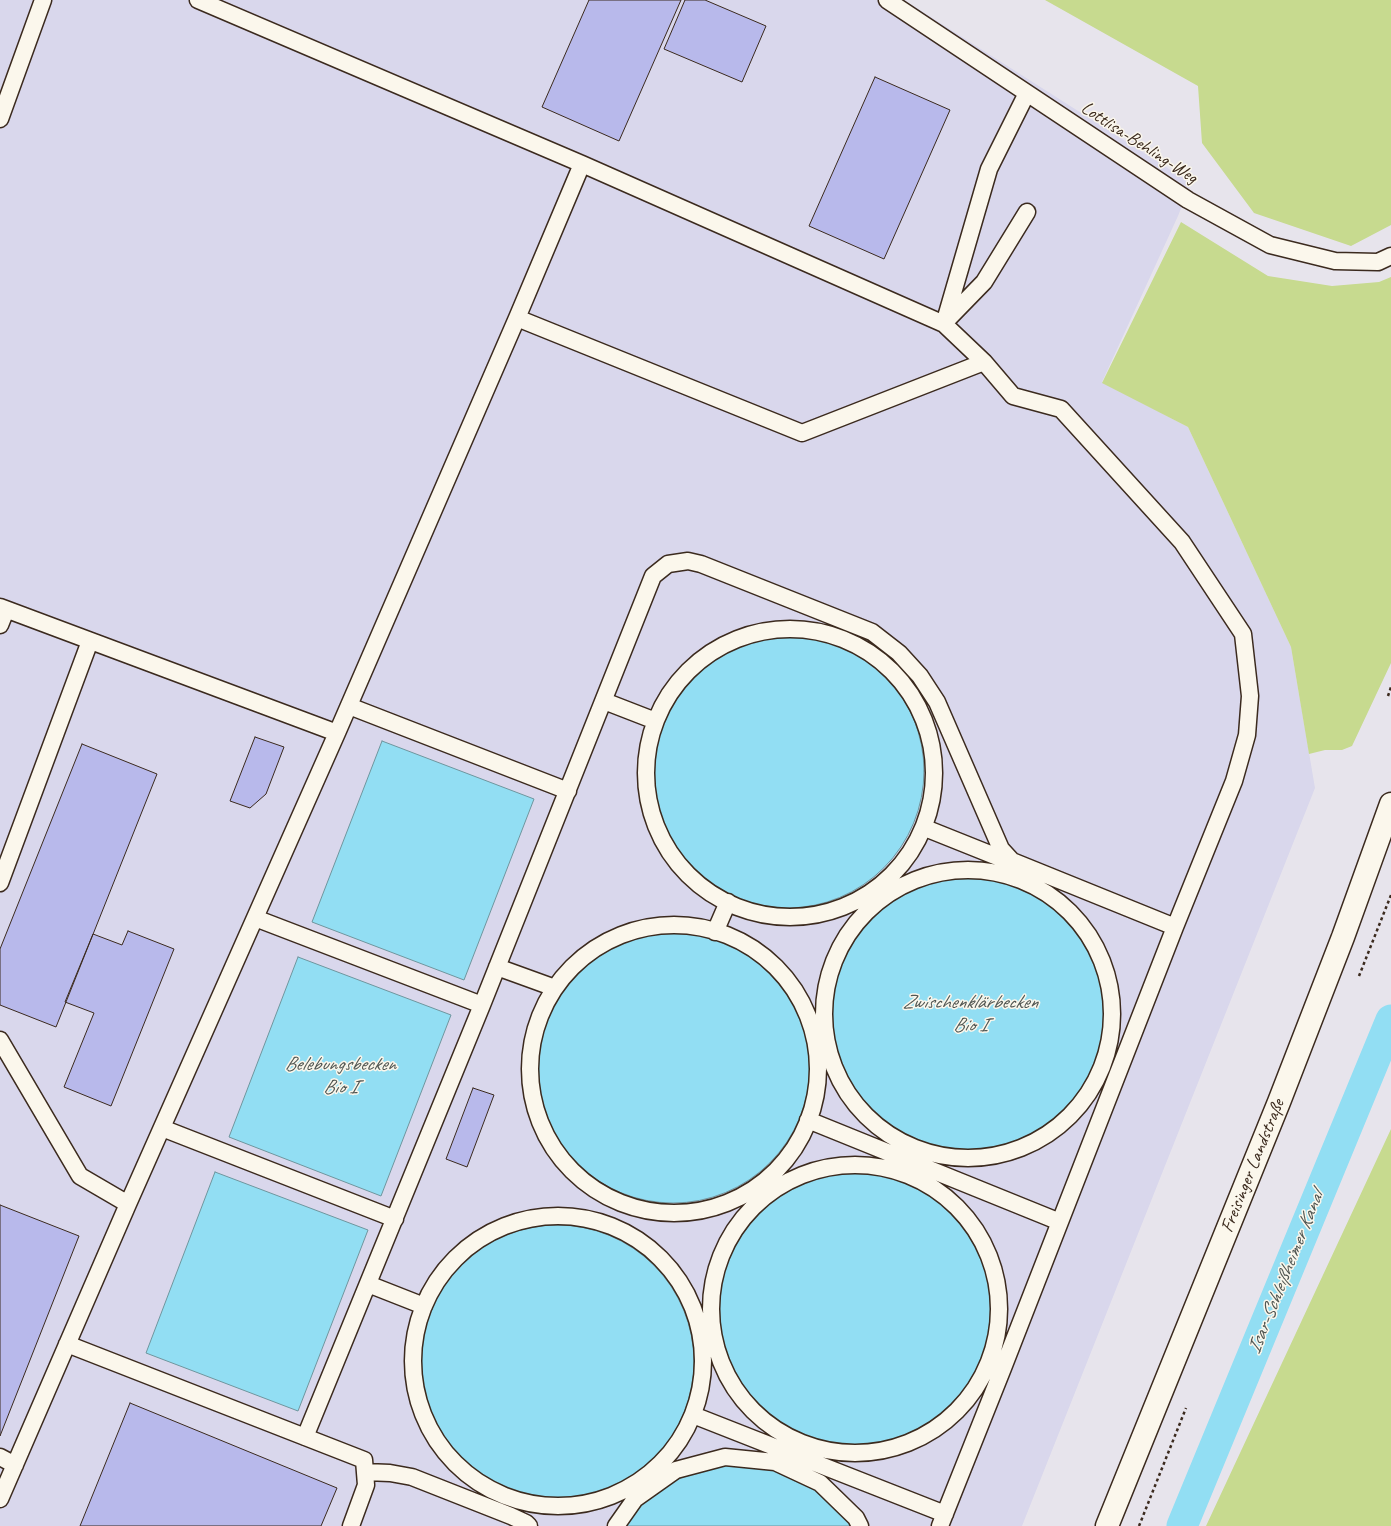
<!DOCTYPE html>
<html>
<head>
<meta charset="utf-8">
<style>
	body { margin:0 }
	canvas { display:block; background:#e7e4ec }
</style>
</head>
<body>
<canvas width="1391" height="1526"></canvas>
<script>
const c = document.querySelector('canvas').getContext('2d');
c.lineJoin = 'round';
function fillPath(path, color) {
  c.fillStyle = color;
  c.fill(path, 'evenodd');
}
function poly(rows) {
  const path = new Path2D();
  for (const r of rows) {
    if (r.length === 3) {
      path.moveTo(r[0] + r[2], r[1]);
      path.arc(r[0], r[1], r[2], 0, 2 * Math.PI);
      continue;
    }
    path.moveTo(r[0], r[1]);
    for (let i = 2; i < r.length; i += 2) path.lineTo(r[i], r[i + 1]);
  }
  return path;
}
function strokePath(path, color, width, dash) {
  c.strokeStyle = color;
  c.lineWidth = width;
  c.lineCap = dash ? 'butt' : 'round';
  c.setLineDash(dash || []);
  c.stroke(path);
}
function write(font, color, halo, rows, align = 'center') {
  c.font = font + ' Caveat,sans-serif';
  c.lineWidth = 3;
  c.setLineDash([]);
  c.textBaseline = 'middle';
  c.strokeStyle = halo;
  c.fillStyle = color;
  for (const [text, x, y, turn = 0] of rows) {
    c.save();
    c.translate(x, y);
    c.rotate((+turn || 0) * Math.PI / 180);
    c.textAlign = isNaN(turn) ? turn : align;
    if (halo) c.strokeText(text, 0, 0);
    c.fillText(text, 0, 0);
    c.restore();
  }
}
fillPath(poly([
	[0,0,904,0,1191,183,1178,216,1102,382,1188,427,1291,647,1315,788,1022,1526,0,1526]
]), '#d9d7ec');
fillPath(poly([
	[1045,0,1391,0,1391,225,1351,246,1254,213,1202,143,1198,86],
	[1181,222,1268,276,1332,286,1379,282,1391,277,1391,663,1352,746,1342,750,1325,750,1309,754,1291,647,1188,427,1102,383],
	[1391,1129,1391,1526,1206,1526]
]), '#c7da8f');
const water = poly([
	[787,771,137],
	[382,741,534,799,464,980,312,922,382,741],
	[969,1014,137],
	[673,1066,137],
	[298,957,451,1015,381,1196,229,1137,298,957],
	[854,1309,137],
	[215,1172,368,1230,298,1411,146,1353,215,1172],
	[557,1362,137],
	[746,1463,793,1475,833,1501,852,1526,622,1526,656,1490,699,1469,746,1463]
]);
fillPath(water, '#92def3');
strokePath(water, '#6f969e', 1);
strokePath(poly([
	[1182,1526,1391,1020]
]), '#92def3', 31);
const building = poly([
	[589,0,681,0,619,141,542,107,589,0],
	[685,0,705,0,766,26,742,82,664,49,685,0],
	[875,77,950,110,884,259,809,226,875,77],
	[255,737,284,747,266,794,250,808,230,801,255,737],
	[82,744,157,774,56,1027,0,1005,0,949,82,744],
	[128,931,174,949,111,1106,64,1087,94,1013,65,1002,93,934,122,945,128,931],
	[473,1088,494,1095,467,1167,446,1159,473,1088],
	[0,1205,79,1236,0,1436,0,1205],
	[130,1403,337,1488,321,1526,80,1526,130,1403]
]);
fillPath(building, '#b8b9eb');
strokePath(building, '#3b2a1e', 1);
const service = poly([
	[198,0,582,164,944,324,984,362,1013,396,1061,409,1182,542,1243,634,1250,696,1247,735,1234,781,1175,927,1003,1368,940,1526],
	[887,0,1188,200,1270,245,1335,261,1378,262,1391,256],
	[0,119,43,0],
	[517,318,802,433,984,362],
	[946,321,984,282,1027,212],
	[944,324,989,169,1027,93],
	[0,607,337,733],
	[0,625,6,610],
	[790,773,144],
	[604,701,653,720],
	[349,706,568,791],
	[925,828,995,856,1012,861],
	[968,1014,144],
	[0,883,90,641],
	[255,918,482,1005],
	[674,1069,144],
	[715,932,728,902],
	[497,967,555,988],
	[0,1040,80,1176,128,1204],
	[808,1120,1060,1222],
	[162,1128,395,1219],
	[855,1309,144],
	[558,1361,145],
	[368,1284,424,1306],
	[67,1344,364,1460,366,1485,351,1526],
	[693,1415,945,1514],
	[305,1437,482,1005,653,576,668,564,688,561,701,564,872,632,899,653,920,676,937,702,1001,849,1012,861,1175,927],
	[0,1457,15,1465],
	[365,1472,390,1473,412,1477,511,1516,526,1523,529,1526],
	[0,1499,128,1204,337,733,517,318,582,164],
	[616,1526,635,1499,676,1470,725,1457,775,1462,820,1483,856,1518,860,1526]
]);
const secondary = poly([
	[1107,1526,1279,1102,1343,937,1391,804]
]);
strokePath(service, '#3b2a1e', 19);
strokePath(secondary, '#3b2a1e', 25);
strokePath(poly([
	[1388,696,1391,687],
	[1359,976,1391,895],
	[1139,1526,1186,1408]
]), '#3b2a1e', 2.5, [3, 3]);
strokePath(service, '#fbf7ec', 16);
strokePath(secondary, '#fbf7ec', 22);
write('19px', '#3b2a1e', '#fbf7ec', [
	["Lottlisa-Behling-Weg",1139,143,33],
	["Freisinger Landstraße",1253,1166,-68]
]);
write('italic 20px', '#515753', '#fbf7ec', [
	["Zwischenklärbecken",970,1003],
	["Bio I",970,1026],
	["Belebungsbecken",340,1065],
	["Bio I",340,1088],
	["Isar-Schleißheimer Kanal",1286,1273,-68]
]);
</script>
</body>
</html>
